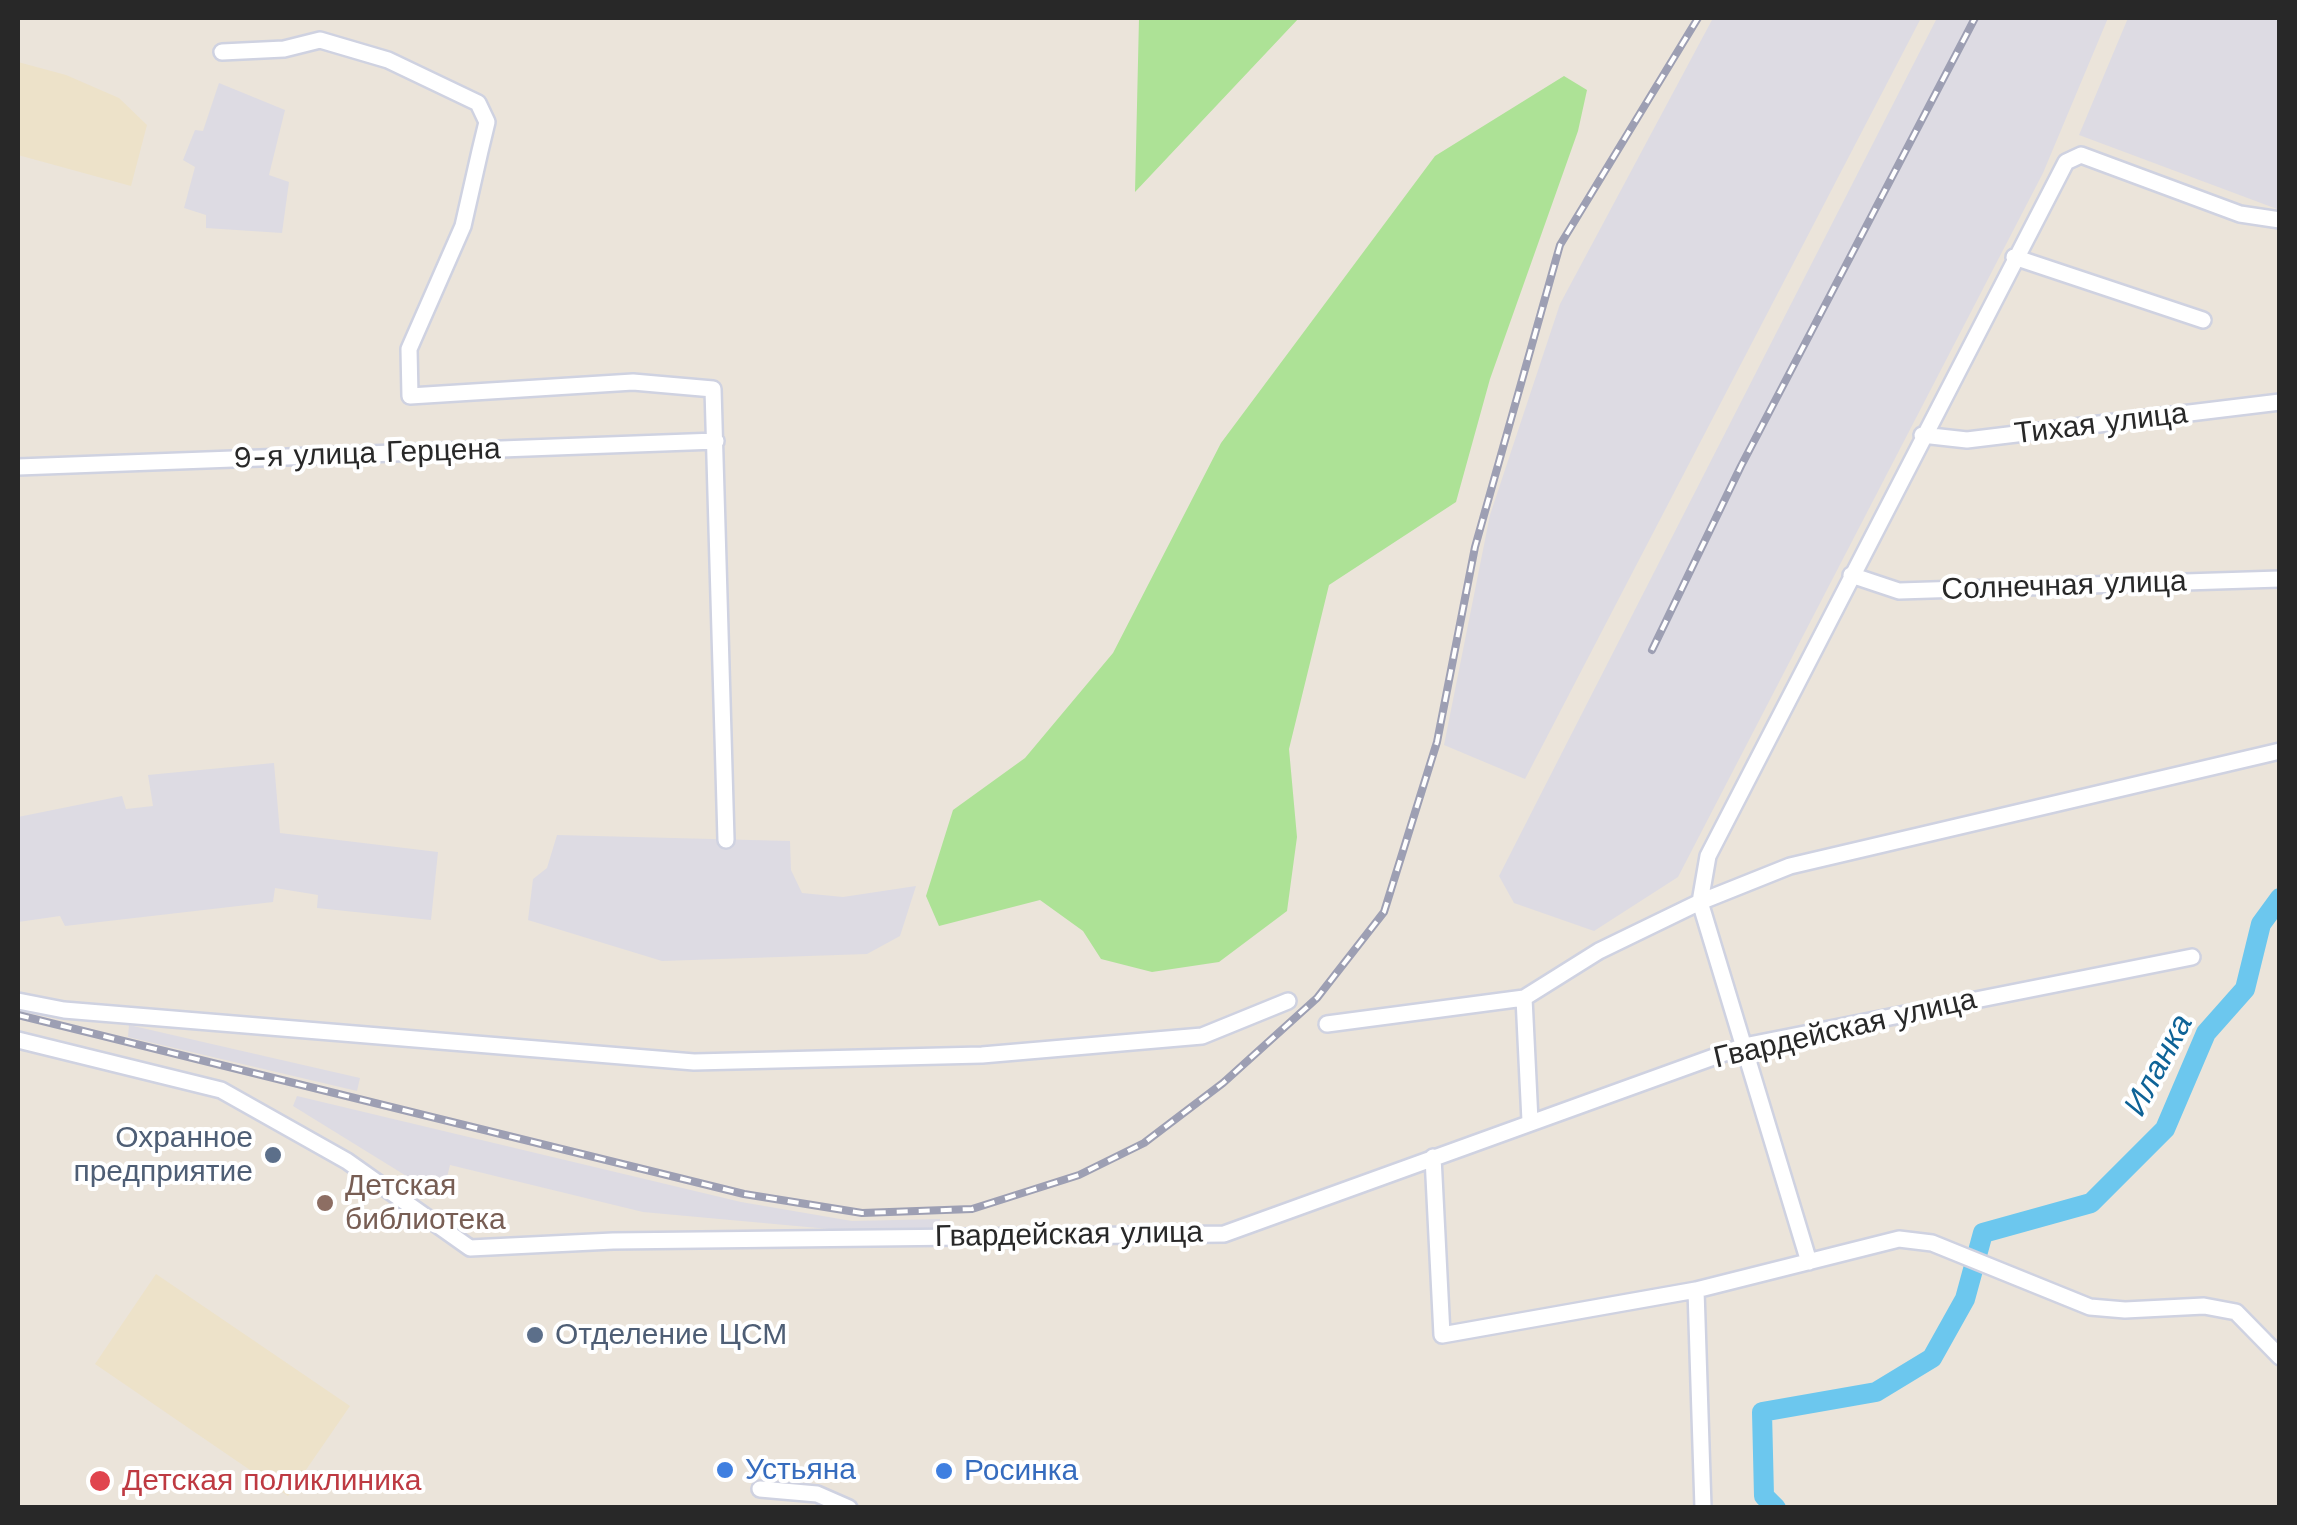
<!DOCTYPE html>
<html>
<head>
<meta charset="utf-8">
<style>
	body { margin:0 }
	#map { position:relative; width:2297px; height:1525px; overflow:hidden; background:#ebe4da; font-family:"Work Sans",sans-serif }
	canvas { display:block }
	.frame { position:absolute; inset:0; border:20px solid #282828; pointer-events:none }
</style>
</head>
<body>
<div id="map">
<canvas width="2297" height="1525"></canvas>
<div class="frame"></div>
</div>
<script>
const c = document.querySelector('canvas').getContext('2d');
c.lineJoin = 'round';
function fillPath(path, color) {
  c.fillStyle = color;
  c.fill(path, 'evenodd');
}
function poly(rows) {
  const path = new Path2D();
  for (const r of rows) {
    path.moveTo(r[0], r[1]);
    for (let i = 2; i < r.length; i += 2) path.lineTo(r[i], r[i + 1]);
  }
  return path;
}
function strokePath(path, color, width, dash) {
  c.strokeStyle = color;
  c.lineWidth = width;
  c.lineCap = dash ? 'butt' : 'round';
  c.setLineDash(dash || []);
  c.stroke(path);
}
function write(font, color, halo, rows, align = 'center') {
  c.font = font + ' "Work Sans",sans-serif';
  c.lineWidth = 8;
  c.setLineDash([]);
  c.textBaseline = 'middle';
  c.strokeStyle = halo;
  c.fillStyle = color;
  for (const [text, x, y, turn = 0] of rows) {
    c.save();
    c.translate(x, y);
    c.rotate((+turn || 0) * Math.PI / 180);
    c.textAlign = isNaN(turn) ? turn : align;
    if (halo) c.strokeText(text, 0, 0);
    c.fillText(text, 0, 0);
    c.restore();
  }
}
fillPath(poly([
	[1713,18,1921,18,1525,779,1444,745,1490,515,1560,304],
	[1937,18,2108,18,2043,173,1678,877,1594,931,1514,903,1499,876],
	[2128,18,2279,18,2277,209,2079,135],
	[219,83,285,110,269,175,289,182,282,233,206,228,206,215,184,208,195,167,183,160,195,130,203,131],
	[274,763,280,833,438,852,431,920,317,908,318,895,275,888,273,902,65,926,60,916,18,922,18,817,122,796,126,809,153,806,148,775],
	[557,835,790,841,791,870,802,893,843,897,916,886,900,936,867,954,662,961,528,920,533,879,547,868],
	[129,1025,360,1078,357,1091,128,1037],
	[297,1096,741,1202,852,1221,940,1219,939,1230,851,1231,643,1212,450,1165,442,1198,293,1106]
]), '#dddbe3');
fillPath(poly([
	[18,62,66,75,119,98,147,125,131,186,18,155],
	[156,1274,350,1406,288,1496,95,1364]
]), '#ede2c9');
fillPath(poly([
	[1139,18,1299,18,1135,192],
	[1564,76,1587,90,1578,131,1490,379,1456,502,1329,585,1289,749,1297,837,1287,911,1219,962,1152,972,1101,959,1083,931,1040,900,939,926,926,896,953,810,1025,758,1113,653,1221,443,1435,156]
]), '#ade296');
strokePath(poly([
	[1776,1508,1764,1496,1762,1412,1876,1392,1932,1358,1965,1299,1983,1233,2091,1203,2165,1129,2206,1033,2245,989,2261,924,2280,898]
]), '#6cc7ee', 20);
const minor = poly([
	[222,52,284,49,320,40,388,60,478,103,487,122,480,151,463,226,409,349,410,396,633,382,713,389,726,840],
	[2014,257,2203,320],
	[1922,435,1967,440,2280,402],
	[18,467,716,441],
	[1851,575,1899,591,2280,579],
	[1524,998,1530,1121],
	[18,1001,64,1010,694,1062,982,1055,1202,1036,1288,1001],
	[1327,1024,1524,998,1599,951,1700,902,1790,866,2280,751],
	[18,1040,221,1090,347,1161,470,1248,613,1241,1224,1234,1744,1046,2192,957],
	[1433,1157,1442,1335,1696,1290],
	[1809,1262,1700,902,1708,856,2066,162,2081,155,2240,214,2280,220],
	[760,1489,817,1494,849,1508],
	[1703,1508,1696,1290,1899,1239,1932,1243,2090,1307,2125,1310,2204,1306,2236,1312,2280,1357]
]);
strokePath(minor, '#cfd2e1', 20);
strokePath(minor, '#fff', 15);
const rail = poly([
	[1652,650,1741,466,1975,18],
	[18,1015,744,1194,862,1213,972,1209,1079,1175,1144,1143,1223,1083,1317,998,1384,912,1437,742,1475,547,1560,245,1698,18]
]);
strokePath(rail, '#9d9fb3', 8);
strokePath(rail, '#fff', 4, [11]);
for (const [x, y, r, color] of [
	[273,1155,10,"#5c6f8a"],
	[325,1203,10,"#8d6e63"],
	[535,1335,10,"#5c6f8a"],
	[725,1470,10,"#3f7fe0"],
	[944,1471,10,"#3f7fe0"],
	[100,1481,12,"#e0444e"]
]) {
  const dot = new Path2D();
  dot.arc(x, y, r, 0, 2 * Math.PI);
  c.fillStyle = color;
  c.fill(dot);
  strokePath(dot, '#fff', 4);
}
write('30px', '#282828', '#fff', [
	["Тихая улица",2101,424,-7],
	["9-я улица Герцена",367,454,-2],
	["Солнечная улица",2064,586,-2],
	["Гвардейская улица",1845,1029,-13],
	["Гвардейская улица",1069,1235,-1]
]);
write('30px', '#4e5e75', '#fff', [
	["Охранное",253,1138],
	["предприятие",253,1172],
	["Отделение ЦСМ",555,1335,"left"]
], 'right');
write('30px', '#785e54', '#fff', [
	["Детская",345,1186],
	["библиотека",345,1220]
], 'left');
write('30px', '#366cbe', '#fff', [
	["Устьяна",745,1470],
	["Росинка",964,1471]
], 'left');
write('30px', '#be3a42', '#fff', [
	["Детская поликлиника",122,1481]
], 'left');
write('italic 32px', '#0e6397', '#fff', [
	["Иланка",2159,1065,-62]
]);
</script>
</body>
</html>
